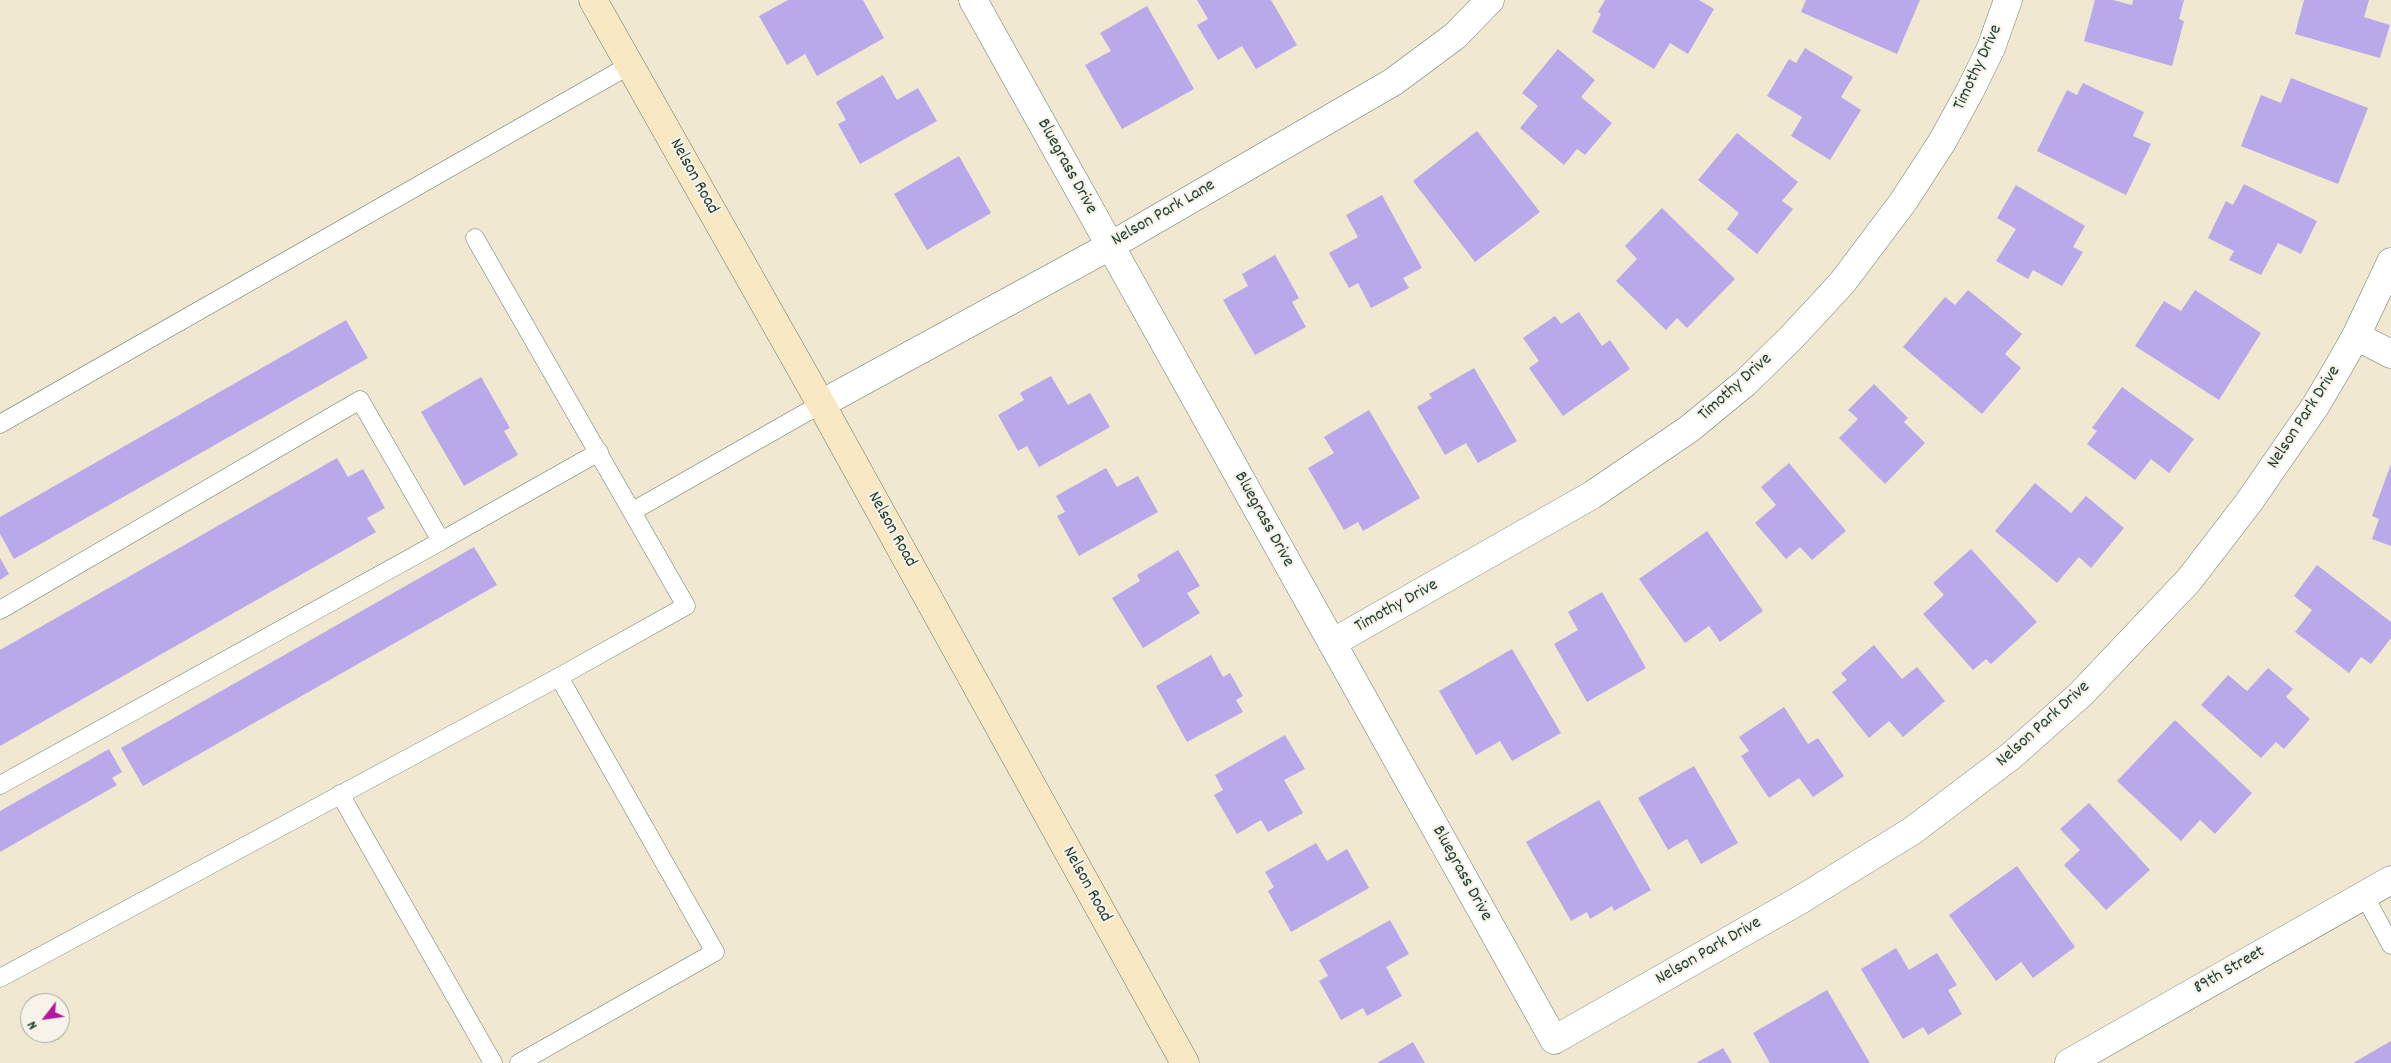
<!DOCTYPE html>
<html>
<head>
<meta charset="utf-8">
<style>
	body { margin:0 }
	#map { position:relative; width:2391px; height:1063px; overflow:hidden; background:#f0e8d0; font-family:Dekko,sans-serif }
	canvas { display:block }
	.north { position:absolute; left:20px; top:993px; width:50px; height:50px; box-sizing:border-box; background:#f7f3e8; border:1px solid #a1aaa0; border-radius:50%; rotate:240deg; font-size:14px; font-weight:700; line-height:20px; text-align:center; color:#1f3d34 }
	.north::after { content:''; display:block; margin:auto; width:18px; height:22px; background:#b5179e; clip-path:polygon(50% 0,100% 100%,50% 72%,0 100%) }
</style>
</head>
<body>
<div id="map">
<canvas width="2391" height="1063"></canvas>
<div class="north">N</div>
</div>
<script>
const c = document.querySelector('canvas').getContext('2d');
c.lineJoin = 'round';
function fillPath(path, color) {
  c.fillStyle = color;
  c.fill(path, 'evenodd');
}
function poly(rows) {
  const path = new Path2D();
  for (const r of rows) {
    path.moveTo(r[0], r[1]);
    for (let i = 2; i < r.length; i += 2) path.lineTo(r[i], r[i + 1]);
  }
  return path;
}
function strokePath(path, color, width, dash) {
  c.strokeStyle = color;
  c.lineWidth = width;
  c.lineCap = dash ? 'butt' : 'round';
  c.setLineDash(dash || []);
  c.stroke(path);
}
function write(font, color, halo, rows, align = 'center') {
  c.font = font + ' Dekko,sans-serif';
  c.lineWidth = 4.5;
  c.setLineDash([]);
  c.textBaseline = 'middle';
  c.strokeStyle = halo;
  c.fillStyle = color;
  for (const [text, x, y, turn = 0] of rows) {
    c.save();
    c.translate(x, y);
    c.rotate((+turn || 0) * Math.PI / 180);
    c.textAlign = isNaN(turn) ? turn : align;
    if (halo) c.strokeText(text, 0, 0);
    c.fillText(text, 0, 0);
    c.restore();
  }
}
fillPath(poly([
	[788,0,863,0,884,38,817,76,805,54,787,65,759,16],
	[1197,0,1271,0,1297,45,1256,69,1242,46,1218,60,1197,25,1208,19],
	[1605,0,1699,0,1714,9,1688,54,1670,43,1654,69,1592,32,1601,14,1598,12],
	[1806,0,1920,0,1897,54,1801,12],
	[2095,0,2113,0,2132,5,2133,0,2184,0,2179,19,2184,21,2172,66,2084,41],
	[2304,0,2369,0,2364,17,2390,25,2380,58,2295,34],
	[1147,6,1194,89,1122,129,1085,65,1111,51,1100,33],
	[1805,48,1853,77,1841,97,1861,110,1830,160,1791,136,1802,117,1767,96,1789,59,1796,63],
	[1558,49,1595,80,1581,97,1612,123,1585,155,1577,149,1564,165,1520,128,1538,106,1522,93],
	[883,75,897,100,918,88,937,121,860,164,838,124,846,120,836,102],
	[2291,78,2368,108,2338,184,2241,146,2261,95,2281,103],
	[2083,83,2144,112,2133,136,2151,144,2126,195,2037,151,2067,90,2077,95],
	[1477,131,1540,212,1475,262,1413,181],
	[1737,133,1798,182,1782,201,1793,209,1757,254,1727,229,1739,213,1698,180],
	[959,156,991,213,927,250,894,194],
	[2244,184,2317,221,2301,254,2278,243,2261,275,2229,260,2234,251,2208,238,2226,201,2233,205],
	[2016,185,2085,226,2073,247,2083,252,2062,286,2033,270,2028,279,1996,261,2016,229,1997,218],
	[1382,195,1422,268,1403,278,1409,288,1371,308,1358,283,1349,288,1329,253,1358,237,1346,215],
	[1662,208,1735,279,1687,328,1677,318,1666,330,1616,281,1637,259,1625,246],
	[1275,255,1299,298,1292,302,1306,327,1255,355,1223,300,1248,286,1242,274],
	[1968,290,2022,334,2005,354,2021,368,1982,414,1903,347,1945,297,1955,305],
	[2195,290,2261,333,2219,400,2135,346,2164,301,2181,311],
	[1579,312,1602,346,1610,340,1630,369,1563,416,1529,368,1539,361,1523,338,1555,316,1561,324],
	[346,320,368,358,14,559,0,534,0,517],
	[1474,368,1517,441,1478,463,1466,443,1445,455,1417,407,1432,398,1429,394],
	[1051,376,1068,405,1090,393,1110,427,1039,467,1027,446,1018,451,998,415,1024,400,1020,393],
	[481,377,510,428,504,431,518,455,464,486,421,412],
	[1874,384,1908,418,1904,422,1925,443,1885,484,1839,438,1858,419,1848,410],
	[2122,387,2194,439,2169,473,2151,459,2135,480,2087,444,2097,431,2092,428],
	[1369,410,1420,498,1363,531,1358,522,1344,530,1308,468,1334,453,1324,437],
	[337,458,348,477,363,469,385,508,367,518,376,532,0,746,0,650],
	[1789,463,1846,531,1812,560,1800,547,1786,559,1755,523,1776,505,1761,487],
	[2391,464,2391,546,2372,539,2379,519,2372,516],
	[1106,468,1117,487,1138,476,1158,512,1079,556,1057,516,1065,512,1056,496],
	[2035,483,2071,513,2086,496,2124,528,2091,568,2079,557,2057,583,1995,531],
	[1707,531,1763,611,1720,642,1709,626,1685,643,1639,579],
	[474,547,497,585,143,786,121,748],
	[1971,549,2037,622,1991,664,1986,659,1973,670,1923,614,1944,595,1933,583],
	[1178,550,1200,586,1187,593,1200,613,1143,648,1112,598,1140,581,1137,575],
	[0,558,9,574,0,580],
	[2317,565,2391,622,2391,638,2371,664,2361,657,2349,673,2295,632,2312,610,2294,596],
	[1602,592,1646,668,1587,702,1554,644,1578,630,1568,612],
	[1874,645,1902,679,1917,667,1945,701,1903,737,1889,721,1869,738,1832,692,1847,680,1841,673],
	[1512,649,1561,733,1512,761,1500,741,1476,755,1439,691],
	[1211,655,1223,677,1230,673,1243,696,1236,700,1243,712,1187,742,1156,686],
	[2268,668,2293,689,2286,697,2310,719,2284,749,2276,742,2261,758,2201,705,2228,675,2247,691],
	[1784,707,1808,744,1818,738,1844,776,1813,797,1799,778,1769,798,1741,756,1749,751,1739,737],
	[2175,720,2252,793,2215,834,2200,820,2181,841,2117,781],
	[1285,735,1305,769,1284,780,1303,813,1268,832,1261,820,1237,834,1214,795,1223,790,1215,775],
	[109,749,122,772,112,778,117,785,0,852,0,811],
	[1694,766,1738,843,1701,864,1687,839,1668,850,1638,798],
	[1599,800,1651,890,1614,911,1612,906,1590,919,1587,912,1571,921,1526,842],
	[2089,803,2150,870,2106,910,2064,865,2080,850,2060,829],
	[1316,843,1327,861,1347,849,1369,888,1291,932,1268,891,1274,887,1265,872],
	[2017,866,2075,947,2033,978,2021,962,1996,981,1949,915],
	[1390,920,1409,954,1386,967,1402,996,1367,1016,1363,1008,1341,1020,1319,981,1328,976,1319,960],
	[1896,948,1909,970,1937,953,1957,985,1948,990,1962,1014,1928,1035,1923,1027,1903,1039,1861,969],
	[1827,990,1870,1063,1770,1063,1753,1033],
	[2391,1041,2391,1063,2353,1063],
	[1413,1042,1425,1063,1377,1063],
	[1723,1048,1732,1063,1696,1063]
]), '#baa9ea');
const service = poly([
	[0,424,630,65],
	[633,511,821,404],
	[441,541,599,452],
	[0,610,360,400,441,541,0,785],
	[340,794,493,1063],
	[2364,895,2391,945],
	[0,978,559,677,686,606,475,238],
	[519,1063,715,952,559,677]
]);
const minor = poly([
	[973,0,1554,1040,1800,900,1912,831,2011,756,2081,694,2189,580,2249,502,2316,405,2339,366,2356,336,2391,262],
	[2356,336,2391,354],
	[821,404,1110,246,1393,82,1455,36,1490,0],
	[1332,643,1592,495,1689,429,1745,383,1791,338,1842,283,1903,202,1942,142,1970,91,1991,48,2008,0],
	[2069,1063,2391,880]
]);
const secondary = poly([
	[593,0,821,404,1185,1063]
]);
strokePath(service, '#68796b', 19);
strokePath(minor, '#68796b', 29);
strokePath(secondary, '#68796b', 29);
strokePath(service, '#fff', 18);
strokePath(minor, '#fff', 28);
strokePath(secondary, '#f8e8c3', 28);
write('18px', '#1f3d34', '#f7f3e8', [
	["Timothy Drive",1979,68,-65],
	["Bluegrass Drive",1066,167,61],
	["Nelson Road",693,177,61],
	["Nelson Park Lane",1164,214,-30],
	["Timothy Drive",1736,388,-42],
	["Nelson Park Drive",2305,418,-57],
	["Bluegrass Drive",1263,520,61],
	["Nelson Road",891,530,61],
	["Timothy Drive",1397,607,-29],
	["Nelson Park Drive",2044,725,-42],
	["Bluegrass Drive",1461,874,61],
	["Nelson Road",1086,885,61],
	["Nelson Park Drive",1709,952,-30],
	["89th Street",2230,971,-30]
]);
</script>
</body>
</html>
